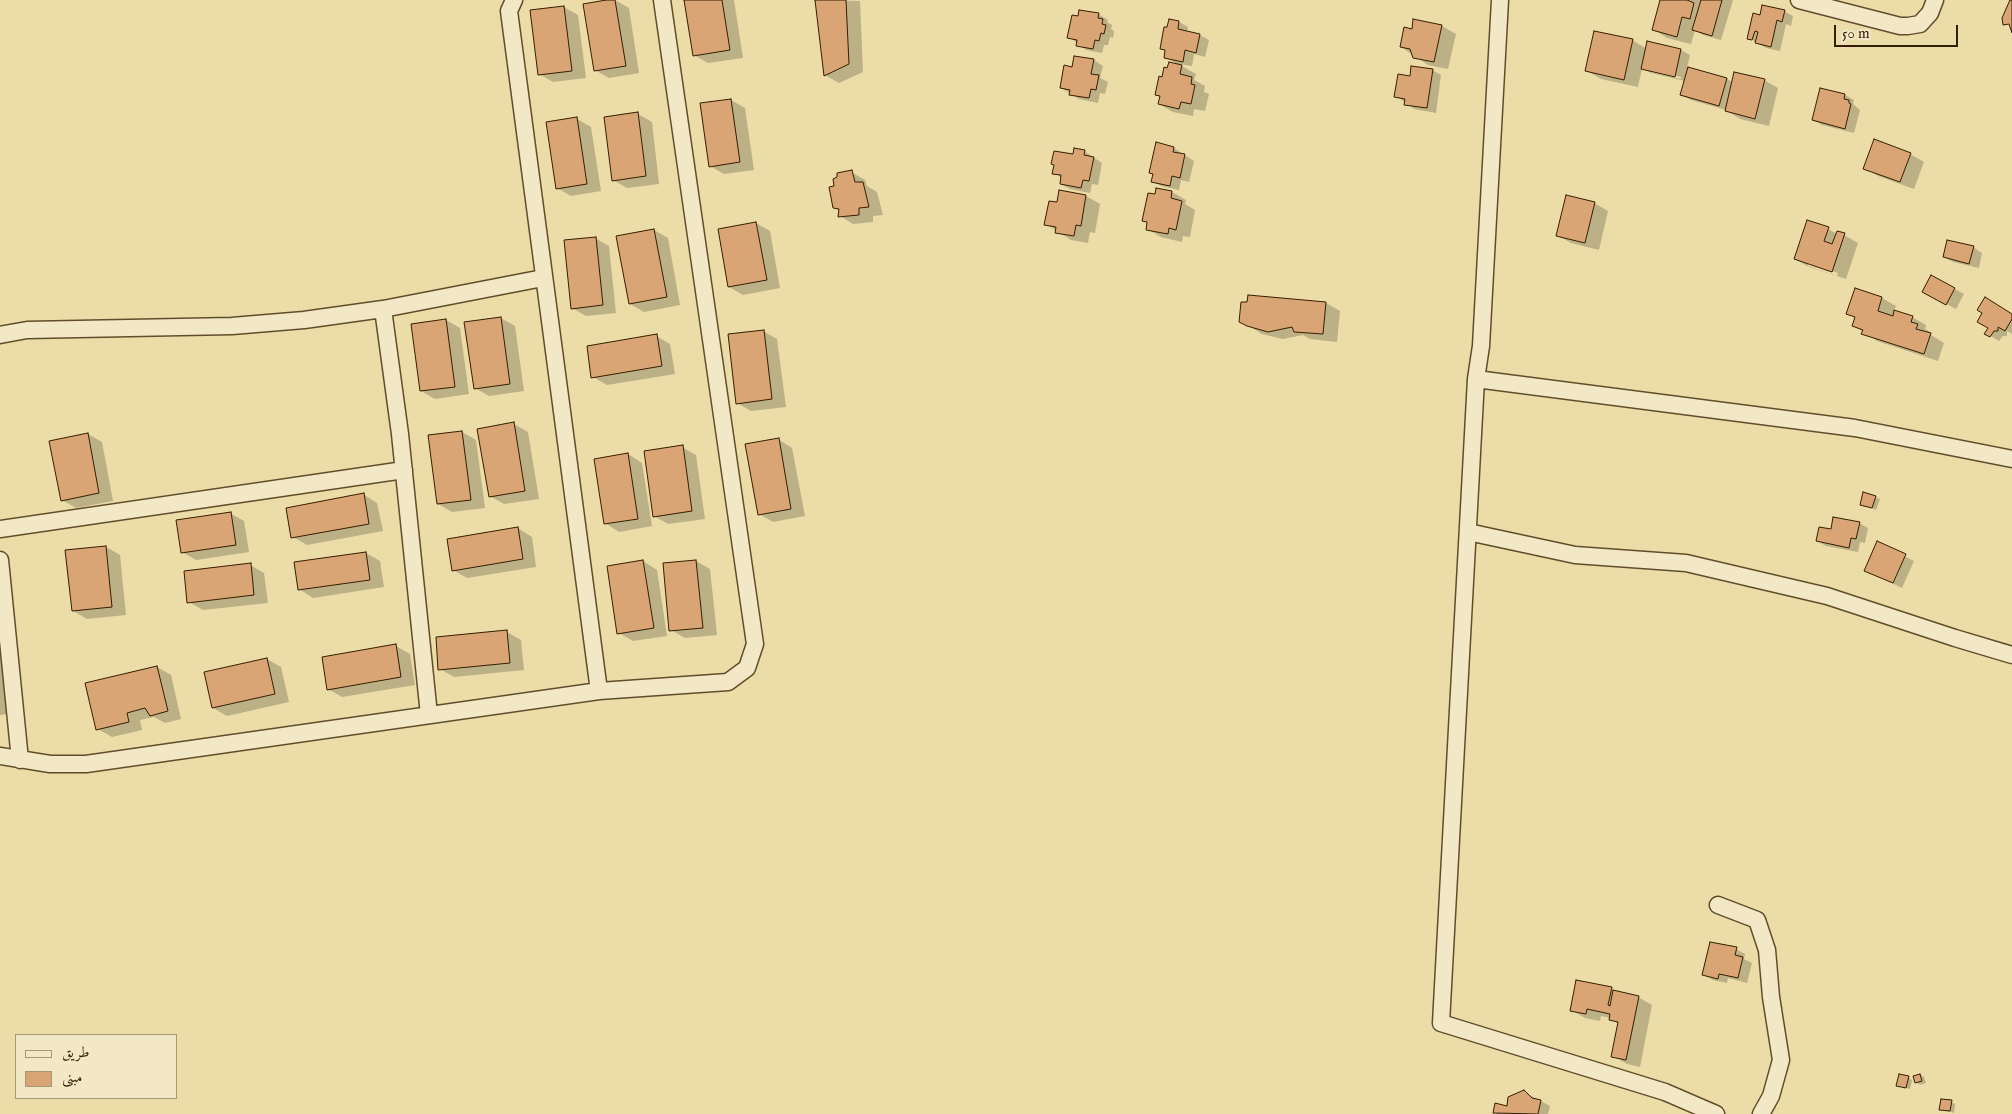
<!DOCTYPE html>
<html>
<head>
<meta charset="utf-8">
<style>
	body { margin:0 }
	#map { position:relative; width:2012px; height:1114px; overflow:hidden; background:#ebdca8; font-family:"IM FELL English",Amiri,serif }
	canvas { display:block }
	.legend { position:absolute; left:15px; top:1034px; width:162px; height:65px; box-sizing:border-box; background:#f2e8c6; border:1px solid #a69777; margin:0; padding:6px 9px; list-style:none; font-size:15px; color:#341d00 }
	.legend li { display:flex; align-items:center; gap:10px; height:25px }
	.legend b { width:25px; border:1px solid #a69777 }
	.scale { position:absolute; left:1834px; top:25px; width:124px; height:22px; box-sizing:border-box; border:2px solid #341d00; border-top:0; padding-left:6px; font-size:15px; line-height:18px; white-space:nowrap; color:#341d00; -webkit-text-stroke:4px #f2e8c6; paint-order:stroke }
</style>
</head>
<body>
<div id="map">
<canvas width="2012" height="1114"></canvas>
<ul class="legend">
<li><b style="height:6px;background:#f2e8c6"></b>طريق</li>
<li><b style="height:14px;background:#daa574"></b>مبنى</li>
</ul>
<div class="scale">50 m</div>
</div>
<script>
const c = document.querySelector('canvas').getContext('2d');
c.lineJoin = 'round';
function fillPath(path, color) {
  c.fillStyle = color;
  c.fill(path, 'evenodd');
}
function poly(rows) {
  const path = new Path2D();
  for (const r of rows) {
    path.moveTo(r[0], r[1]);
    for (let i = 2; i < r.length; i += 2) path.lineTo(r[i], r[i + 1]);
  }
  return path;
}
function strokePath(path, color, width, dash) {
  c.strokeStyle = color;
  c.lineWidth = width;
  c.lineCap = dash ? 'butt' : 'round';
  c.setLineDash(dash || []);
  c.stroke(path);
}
fillPath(poly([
	[615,0,629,8,639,73,609,78,595,70],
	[686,0,734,0,743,58,708,63,694,55],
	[816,0,860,1,863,72,839,83,825,75],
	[1661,0,1733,0,1721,40,1703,35,1695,30,1691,44,1667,38,1653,29],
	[564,7,578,15,586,78,553,82,539,74],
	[1784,11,1793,16,1791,26,1786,24,1780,51,1766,48,1749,38,1761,16],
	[1098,14,1108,20,1107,22,1112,25,1111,29,1114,31,1113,38,1110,37,1108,45,1104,45,1102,53,1086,50,1069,37],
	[1414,21,1442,26,1456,34,1448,69,1428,65,1401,47,1413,30],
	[1179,22,1188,27,1187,32,1200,35,1209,40,1205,57,1194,54,1192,66,1178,64,1196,74,1194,80,1205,86,1204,92,1209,94,1205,111,1194,109,1193,116,1173,112,1159,104,1161,97,1156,95,1163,78,1168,69,1177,64,1165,57,1166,51,1161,48],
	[1632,40,1647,49,1681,50,1690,55,1687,68,1727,79,1733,83,1764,80,1778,88,1769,126,1740,119,1726,110,1691,100,1681,95,1685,81,1651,73,1642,68,1638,87,1601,79,1587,71],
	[1650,70,1681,77,1681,79,1650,72],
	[1094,60,1103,66,1100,78,1108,82,1105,94,1100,93,1098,103,1079,99,1061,88,1073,68],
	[1432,70,1441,75,1436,113,1414,109,1396,96],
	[1821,89,1845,95,1854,100,1853,104,1860,110,1854,133,1822,125,1813,120],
	[731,100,745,108,754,170,724,174,710,166],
	[638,114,652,122,659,184,627,188,613,180],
	[577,119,591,127,601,191,571,196,557,188],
	[1157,144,1174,148,1194,161,1189,182,1181,180,1179,190,1161,186,1152,181,1154,175,1150,173],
	[1084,151,1102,163,1098,185,1092,184,1090,193,1070,189,1061,184,1062,178,1054,173,1074,156],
	[1910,154,1924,162,1914,189,1878,176,1865,168],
	[851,172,865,180,867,186,877,192,883,215,873,216,873,222,853,224,840,216,840,211,834,208,836,187],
	[1172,192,1186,200,1185,204,1195,210,1190,237,1183,236,1182,242,1161,237,1147,229,1148,223,1144,220,1156,195],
	[1086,196,1100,204,1095,233,1090,232,1088,243,1071,240,1046,224,1058,204],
	[1594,203,1608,211,1599,250,1571,243,1557,235],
	[756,223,770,231,780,288,743,295,729,287],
	[1828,229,1837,234,1844,235,1858,243,1846,279,1809,267,1795,259],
	[1808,263,1838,273,1837,276,1808,266],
	[654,230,668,238,680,305,644,312,630,304],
	[595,238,609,246,616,313,586,316,572,308],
	[1973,247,1982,253,1979,268,1953,262,1944,257],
	[1932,277,1964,294,1956,309,1924,292],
	[1856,289,1882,298,1896,306,1894,311,1912,317,1926,325,1925,329,1932,333,1931,335,1944,343,1938,361,1877,341,1854,326,1856,318,1848,314],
	[1326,303,1340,311,1337,342,1310,339,1303,335,1283,339,1262,334,1240,321],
	[2012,315,2012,334,2007,331,2007,336,2003,336,1999,341,1986,333],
	[501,318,515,326,524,391,489,396,475,388],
	[446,320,460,328,469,394,435,399,421,391],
	[763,331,777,339,786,407,751,411,737,403],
	[656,336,670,344,675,374,607,385,593,377],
	[514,424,528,432,539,499,504,504,490,496],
	[462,432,476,440,485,508,452,512,438,504],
	[88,434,102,442,113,501,76,508,62,500],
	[778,439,792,448,805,516,773,522,759,514],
	[682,447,696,455,705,519,668,524,654,516],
	[628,454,642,463,652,526,619,532,605,523],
	[1864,493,1880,499,1876,510,1861,504],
	[363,494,377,503,383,531,307,545,293,537],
	[230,513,244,521,249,552,196,560,182,552],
	[1859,523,1868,528,1865,543,1860,542,1858,552,1826,546,1817,541,1832,531],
	[518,528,532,537,536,567,467,578,453,570],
	[1878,543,1914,561,1902,588,1875,575],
	[106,547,120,555,126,615,87,619,73,611],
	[366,553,380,561,384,587,313,598,299,589],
	[643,561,657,570,667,636,633,641,619,633],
	[696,561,710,569,717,635,685,638,671,630],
	[250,565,264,573,268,603,203,610,189,602],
	[507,632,521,640,524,670,454,677,440,669],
	[396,646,410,654,415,685,342,697,328,689],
	[0,650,9,714,0,715],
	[267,659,281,667,289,702,227,716,213,708],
	[157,667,171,675,181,719,165,723,154,717,140,720,142,730,112,737,98,729],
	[1736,949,1745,954,1744,959,1752,963,1747,983,1728,978,1727,983,1713,980,1704,975],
	[1611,988,1620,993,1638,997,1652,1005,1640,1067,1627,1064,1613,1056,1619,1025,1611,1018,1601,1016,1600,1021,1585,1018,1571,1010],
	[1920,1075,1924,1077,1926,1083,1920,1085,1916,1082],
	[1908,1078,1912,1080,1910,1089,1898,1085],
	[1524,1092,1550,1106,1548,1114,1497,1114,1494,1112,1508,1107],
	[1951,1102,1955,1104,1954,1113,1940,1109]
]), '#0003');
const building = poly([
	[606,0,615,0,626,66,594,71,583,4,606,0],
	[684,0,722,0,730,50,693,56,684,0],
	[815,0,846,0,849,64,824,76,815,0],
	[1660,0,1687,0,1694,3,1690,19,1682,17,1677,37,1652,30,1660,0],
	[1701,0,1722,0,1712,36,1692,30,1701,0],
	[2010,0,2012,0,2012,33,2009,24,2003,25,2002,18,2010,0],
	[1762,5,1785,10,1782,22,1777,20,1771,47,1755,43,1758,32,1755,31,1752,40,1747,39,1753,13,1760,15,1762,5],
	[564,6,572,71,538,75,530,10,564,6],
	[1079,10,1099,13,1098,18,1103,19,1102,24,1106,25,1104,34,1101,33,1099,41,1095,40,1093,49,1076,46,1077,40,1067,38,1072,15,1078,16,1079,10],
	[1169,19,1179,21,1178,29,1200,34,1196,53,1185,50,1183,62,1164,58,1165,50,1160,49,1164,27,1167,27,1169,19],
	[1413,19,1442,25,1434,62,1413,58,1410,49,1400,47,1404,27,1412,29,1413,19],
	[1594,31,1633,39,1624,80,1585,71,1594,31],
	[1647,41,1681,49,1675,77,1641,69,1647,41],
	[1074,56,1094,59,1091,74,1099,75,1096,90,1091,89,1089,98,1069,95,1070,90,1060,88,1064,65,1072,67,1074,56],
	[1169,62,1182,65,1180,74,1192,77,1191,84,1195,85,1191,104,1181,102,1179,109,1158,104,1160,96,1155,95,1159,76,1162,77,1164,67,1167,68,1169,62],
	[1411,66,1433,69,1427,108,1404,105,1405,99,1394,97,1398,74,1410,76,1411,66],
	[1688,67,1727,78,1719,106,1680,95,1688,67],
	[1734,72,1765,79,1755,119,1725,111,1734,72],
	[1820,88,1845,94,1844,99,1849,100,1849,103,1851,104,1845,129,1812,120,1820,88],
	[731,99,740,162,709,167,700,103,731,99],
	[638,112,646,176,612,181,604,117,638,112],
	[577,117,587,184,556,189,546,122,577,117],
	[1874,139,1911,153,1900,182,1863,169,1874,139],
	[1156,142,1174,147,1173,152,1185,154,1180,178,1172,176,1170,186,1151,182,1153,174,1149,173,1156,142],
	[1074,148,1085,150,1084,155,1094,157,1089,181,1083,180,1081,188,1060,184,1061,175,1052,174,1054,165,1051,164,1054,151,1073,154,1074,148],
	[852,170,855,182,863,182,869,207,859,208,859,215,838,217,839,209,833,208,829,187,834,186,833,179,837,177,837,173,852,170],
	[1156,188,1172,191,1171,198,1182,201,1176,230,1169,228,1168,234,1146,230,1147,222,1142,221,1148,193,1155,194,1156,188],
	[1059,190,1086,195,1081,226,1076,225,1074,236,1055,233,1056,227,1044,225,1049,201,1057,202,1059,190],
	[1566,195,1595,202,1585,243,1556,236,1566,195],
	[1807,220,1829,227,1824,241,1832,244,1837,231,1845,233,1832,272,1794,259,1807,220],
	[756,222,767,280,728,287,718,229,756,222],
	[654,229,667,297,629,304,616,236,654,229],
	[596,237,603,305,571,309,564,240,596,237],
	[1947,240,1974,246,1969,264,1943,257,1947,240],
	[1931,275,1955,288,1946,305,1922,292,1931,275],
	[1855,288,1882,297,1878,311,1893,316,1894,310,1913,316,1911,322,1918,324,1916,329,1931,333,1924,354,1861,334,1863,330,1852,326,1855,317,1846,314,1855,288],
	[1248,295,1326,302,1323,334,1294,332,1292,327,1268,332,1247,326,1239,322,1241,302,1247,302,1248,295],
	[1985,297,2012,314,2012,319,2005,331,1998,327,1998,331,1994,331,1990,337,1984,334,1988,328,1977,322,1982,313,1977,310,1985,297],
	[501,317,510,384,474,389,464,322,501,317],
	[446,319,455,387,420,391,411,324,446,319],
	[764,330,772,399,736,404,728,334,764,330],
	[657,334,662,366,591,378,587,346,657,334],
	[514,422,525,491,489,497,477,429,514,422],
	[462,431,471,500,437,504,428,435,462,431],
	[88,433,99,493,61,501,49,441,88,433],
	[779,438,791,509,758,515,745,444,779,438],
	[683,445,692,511,653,517,644,451,683,445],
	[628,453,638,519,604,524,594,459,628,453],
	[1863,492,1876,496,1872,508,1860,505,1863,492],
	[364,493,369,524,291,538,286,508,364,493],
	[231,512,236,545,181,553,176,520,231,512],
	[1833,517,1860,522,1856,539,1851,538,1849,548,1816,541,1819,527,1831,529,1833,517],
	[518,527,523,559,452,571,447,539,518,527],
	[1877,541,1906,554,1893,583,1864,571,1877,541],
	[106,546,112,607,72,611,65,550,106,546],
	[366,552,370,580,298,590,294,562,366,552],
	[643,560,654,628,617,634,607,566,643,560],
	[696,560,703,628,669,631,663,563,696,560],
	[251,563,254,595,187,603,184,571,251,563],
	[507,630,510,663,438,670,436,637,507,630],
	[396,644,401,677,327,690,322,657,396,644],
	[267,658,275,694,212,708,204,672,267,658],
	[157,666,168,711,150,716,145,708,127,713,129,722,96,730,85,683,157,666],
	[1710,942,1737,947,1735,955,1743,957,1738,978,1719,974,1718,979,1702,975,1710,942],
	[1576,980,1612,987,1608,1005,1610,1006,1613,990,1639,996,1626,1060,1611,1057,1618,1022,1609,1020,1610,1014,1587,1009,1586,1014,1570,1011,1576,980],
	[1899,1074,1909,1076,1906,1088,1896,1086,1899,1074],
	[1920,1074,1922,1081,1915,1083,1913,1076,1920,1074],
	[1524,1090,1532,1098,1541,1100,1538,1114,1493,1113,1495,1103,1507,1106,1508,1097,1524,1090],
	[1941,1099,1952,1100,1950,1111,1939,1110,1941,1099]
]);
fillPath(building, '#daa574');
strokePath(building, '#341d00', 1);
const minor = poly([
	[514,0,509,11,599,691,728,682,747,668,755,644,662,0],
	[1500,0,1481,346,1476,379,1441,1023,1665,1092,1716,1114],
	[1799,0,1900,26,1908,26,1920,24,1930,13,1935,0],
	[383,309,400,434,429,715],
	[0,335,27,330,232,326,304,320,383,309,543,278],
	[1476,379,1855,428,2012,459],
	[0,529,404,470],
	[1468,532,1575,555,1686,563,1827,596,1955,638,2012,655],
	[0,560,20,760],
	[0,756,50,764,86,764,599,691],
	[1718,905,1757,920,1767,950,1771,997,1781,1060,1771,1096,1761,1114]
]);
strokePath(minor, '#624d2a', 19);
strokePath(minor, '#f2e8c6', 16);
</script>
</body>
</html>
